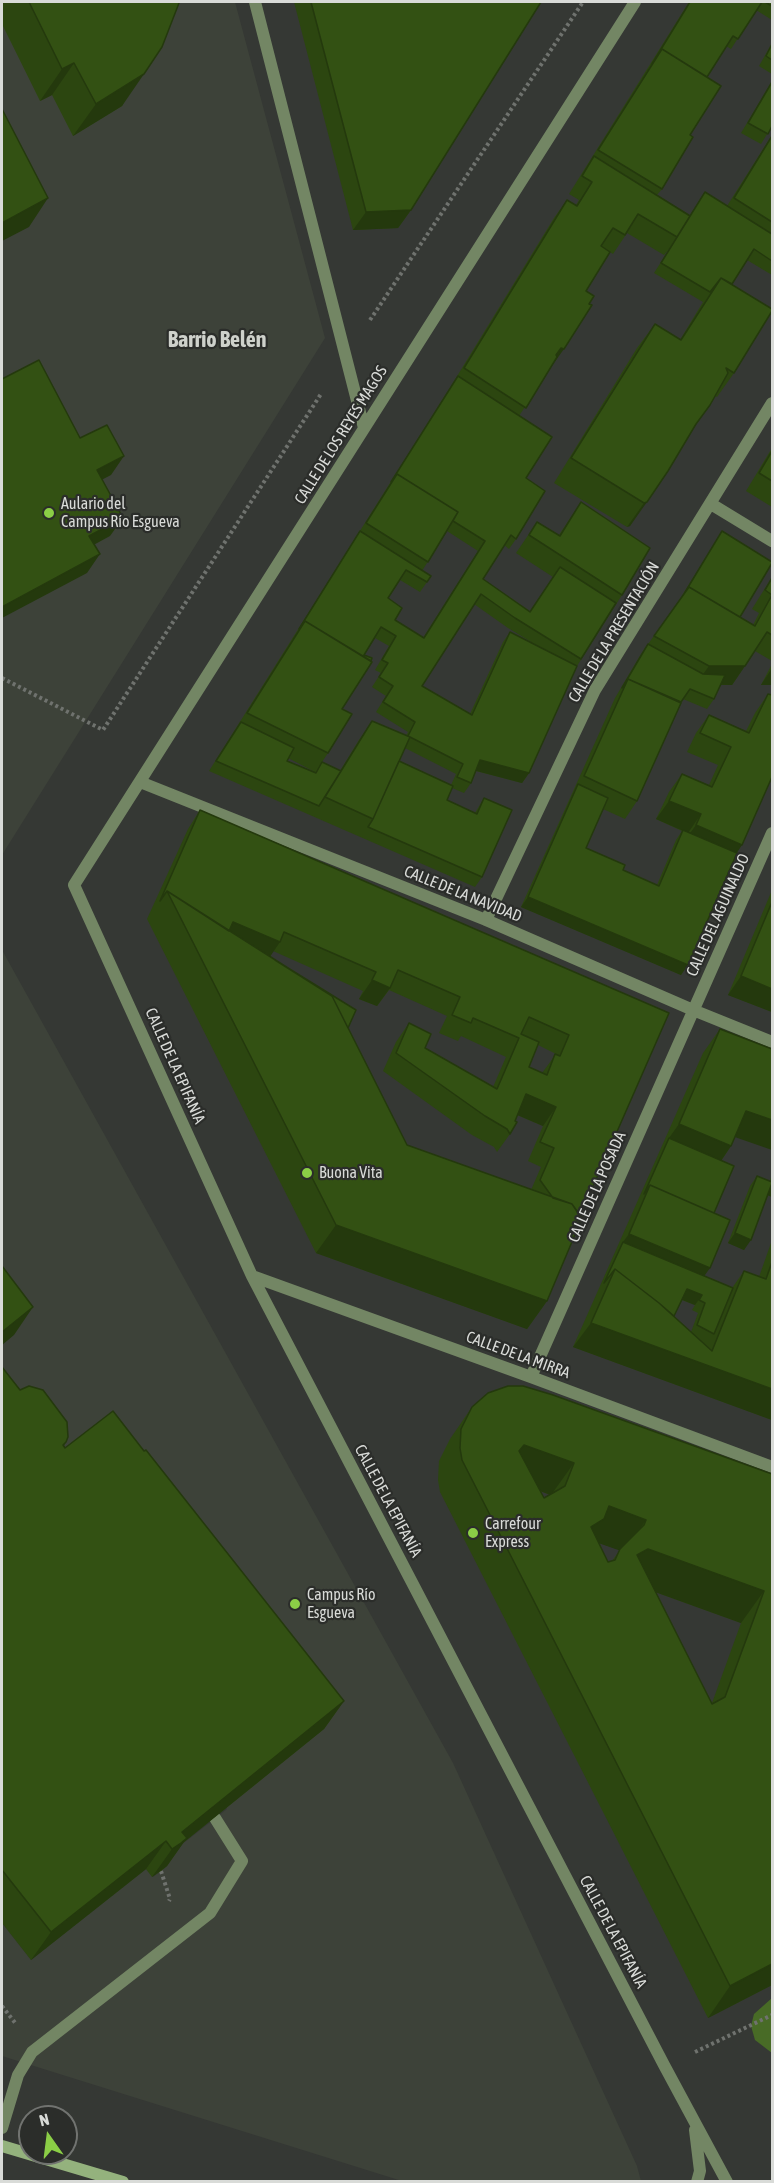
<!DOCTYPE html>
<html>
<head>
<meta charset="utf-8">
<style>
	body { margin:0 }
	#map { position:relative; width:774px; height:2183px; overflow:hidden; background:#353834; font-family:"Asap Condensed",sans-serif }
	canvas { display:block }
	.frame { position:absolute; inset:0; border:3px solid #d9dbd8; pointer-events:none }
	.north { position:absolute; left:18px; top:2105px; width:60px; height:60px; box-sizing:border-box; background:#2b2d2a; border:2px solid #717370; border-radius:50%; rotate:346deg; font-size:16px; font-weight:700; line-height:24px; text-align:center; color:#d9dbd8 }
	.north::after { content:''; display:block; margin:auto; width:21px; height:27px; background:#8bce46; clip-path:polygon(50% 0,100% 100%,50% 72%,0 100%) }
</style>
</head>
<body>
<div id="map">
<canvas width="774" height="2183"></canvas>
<div class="frame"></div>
<div class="north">N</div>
</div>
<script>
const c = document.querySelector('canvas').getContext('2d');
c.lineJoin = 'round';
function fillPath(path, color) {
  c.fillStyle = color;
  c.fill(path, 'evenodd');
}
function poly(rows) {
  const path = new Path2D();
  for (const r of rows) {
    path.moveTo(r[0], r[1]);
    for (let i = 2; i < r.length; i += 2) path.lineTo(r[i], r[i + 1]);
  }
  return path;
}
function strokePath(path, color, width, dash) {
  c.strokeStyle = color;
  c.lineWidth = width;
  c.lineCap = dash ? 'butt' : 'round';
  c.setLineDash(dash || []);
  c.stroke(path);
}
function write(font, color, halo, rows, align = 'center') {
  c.font = font + ' "Asap Condensed",sans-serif';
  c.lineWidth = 4.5;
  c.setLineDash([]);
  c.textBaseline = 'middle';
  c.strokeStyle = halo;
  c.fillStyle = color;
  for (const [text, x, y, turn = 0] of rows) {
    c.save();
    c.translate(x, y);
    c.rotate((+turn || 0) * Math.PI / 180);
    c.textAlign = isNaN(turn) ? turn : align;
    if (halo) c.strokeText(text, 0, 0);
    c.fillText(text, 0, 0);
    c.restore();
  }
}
fillPath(poly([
	[2,2,235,2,325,338,2,855,2,618,67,457,2,391,2,241,28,226,2,175],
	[2,950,453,1763,637,2166,641,2181,402,2181,2,2056,2,1923,31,1960,146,1869,153,1877,161,1871,167,1866,162,1860,227,1809,46,1477,2,1418,2,1345,13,1335,2,1320]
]), '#3d4239');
fillPath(poly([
	[772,1998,772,2053,755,2040,751,2026,754,2014]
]), '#486b26');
strokePath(poly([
	[370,320,583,2],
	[2,678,103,730,321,394],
	[161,1871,170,1899,169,1901],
	[2,2006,16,2024],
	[695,2052,772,2015]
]), '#6f726e', 4, [3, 3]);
strokePath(poly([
	[2,2128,18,2075,32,2052,210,1913,242,1861,215,1818]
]), '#738664', 12);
strokePath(poly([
	[255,2,364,428],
	[635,2,74,885,252,1276,664,2065,727,2182],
	[711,504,772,541],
	[140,782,486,920,693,1010,772,1042],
	[486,920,595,690,772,403],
	[252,1276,531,1377,772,1467],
	[531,1377,772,833],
	[695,2130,700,2171,697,2182]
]), '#738664', 12);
strokePath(poly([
	[2,2146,123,2182]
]), '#94b27d', 12);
fillPath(poly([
	[2,2,179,2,122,106,73,136,52,95,40,101,2,24],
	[294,2,541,2,411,210,398,228,353,230],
	[689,2,772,2,772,20,756,10,731,49,726,46,707,77,690,135,662,189,657,195,690,215,705,192,727,206,772,135,772,275,747,260,732,284,734,373,717,397,715,396,710,405,693,429,630,526,627,527,554,483,637,348,655,324,680,340,703,302,654,273,670,248,664,255,627,233,613,254,610,252,586,291,589,304,551,367,519,416,526,478,516,539,509,549,504,545,483,579,530,611,553,577,516,553,537,522,559,535,581,502,622,595,577,666,529,773,522,783,476,771,471,783,464,793,452,788,447,800,475,813,484,798,482,877,475,887,209,771,451,386,554,218,567,200,576,205,579,200,569,194],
	[447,531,478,551,423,638,395,620,388,598,400,580,420,592,427,582,422,571],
	[474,604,508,628,533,643,510,632,503,642,470,714,422,686],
	[375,638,389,646,375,670,381,673,372,687,386,696,376,712,408,732,406,736,372,721,359,740,340,771,322,762,328,753,342,709,364,655],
	[405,748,456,774,451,785,399,761],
	[288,758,315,772,287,761],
	[772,43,772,74,759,66],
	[772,81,772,126,761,144,741,133],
	[772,448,772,507,746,491],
	[722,531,740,617,753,625,759,613,752,609,772,577,772,661,755,651,732,685,721,685,714,699,707,709,683,699,637,801,625,819,603,809,586,848,623,870,657,885,676,840,682,831,656,819,669,792,682,774,709,785,718,765,687,752,696,733,709,715,746,731,755,713,768,694,737,853,681,975,521,907,615,698,641,654,678,602],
	[772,664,772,685,761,685],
	[200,810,669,1013,580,1216,547,1301,527,1329,316,1253,147,919,188,829],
	[273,951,363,991,359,999,377,1006,389,990,447,1016,439,1033,458,1041,461,1036,506,1057,493,1087,425,1048,409,1023,396,1042,383,1071,472,1135,494,1147,497,1152,510,1134,517,1115,543,1126,528,1161,541,1167,531,1190,407,1145,348,1028,270,957],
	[538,1045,556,1054,542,1073,529,1067],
	[772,890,772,1012,728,995],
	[720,1029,735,1137,731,1146,721,1161,704,1276,732,1288,744,1271,759,1277,772,1240,772,1420,573,1347,703,1053],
	[682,1300,695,1305,692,1310,698,1313,691,1332,674,1316],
	[772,1173,772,1197,768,1195,744,1250,728,1243,750,1186,757,1176,770,1181],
	[2,1367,20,1390,66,1442,64,1446,344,1701,324,1729,183,1843,167,1866,161,1871,152,1877,146,1869,31,1960,2,1923],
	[472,1407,772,1474,772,1985,708,2018,440,1492,438,1480,439,1461,450,1439],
	[540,1491,550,1495,544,1498],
	[599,1543,620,1550,612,1561,608,1562],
	[655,1592,741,1623,712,1703]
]), '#2c4610');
fillPath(poly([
	[74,63,52,95,40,101,62,69],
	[144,74,122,106,73,136,96,104],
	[48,198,29,227,2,241,2,223],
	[411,210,398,228,353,230,366,212],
	[561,348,564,349,551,367,549,366],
	[124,456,111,475,84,489,97,470],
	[647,502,630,526,627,527,644,503],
	[123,518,110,536,77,554,89,536],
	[100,554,87,573,2,618,2,607],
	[709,666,745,666,732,685,696,684],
	[772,668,772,685,761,685],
	[480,760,529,773,522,783,473,770],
	[669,801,701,814,688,833,656,819],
	[696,825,742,845,730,863,683,843],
	[528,897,688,965,681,975,521,907],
	[233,922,280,942,267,961,221,941],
	[741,976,772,989,772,1012,728,995],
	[372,980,390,988,377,1006,359,999],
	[526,1094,556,1107,543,1126,513,1113],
	[746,1111,772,1120,772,1150,729,1135],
	[679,1124,731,1146,714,1171,669,1138],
	[772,1183,772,1197,765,1194],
	[336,1225,547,1301,527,1329,316,1253],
	[735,1233,751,1240,744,1250,728,1243],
	[629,1234,710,1268,697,1286,623,1242],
	[687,1289,702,1295,695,1305,680,1299],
	[33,1307,14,1335,2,1345,2,1332],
	[591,1323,772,1389,772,1420,573,1347],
	[524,1445,574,1463,551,1495,502,1477],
	[609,1506,646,1520,624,1552,590,1540,591,1527],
	[648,1549,764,1591,741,1623,625,1581,637,1555],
	[344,1701,324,1729,184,1842,167,1866,152,1877,172,1849,182,1832],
	[166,1841,146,1869,31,1960,51,1932],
	[772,1964,772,1985,708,2018,730,1986]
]), '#24390d');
const building = poly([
	[29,2,179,2,179,3,162,47,144,74,96,104,74,63,62,69,29,2],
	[311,2,541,2,411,210,366,212,311,2],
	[690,2,762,2,738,39,733,36,707,77,662,49,652,64,690,2],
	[765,2,772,2,772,6,765,2],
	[772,44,772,60,766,56,772,44],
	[662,49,721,86,690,135,693,137,662,189,598,150,662,49],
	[772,82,772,126,768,134,748,123,772,82],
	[2,109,48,198,2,223,2,109],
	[772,136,772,222,734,198,772,136],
	[594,156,690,216,677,237,638,214,625,235,613,228,601,246,610,252,586,291,594,296,589,304,592,305,564,349,561,348,556,355,557,357,526,408,464,368,567,200,577,206,592,182,582,176,594,156],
	[705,192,772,234,772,261,754,249,732,284,721,278,710,292,661,263,705,192],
	[721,278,772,309,772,311,734,373,726,368,728,373,710,405,696,424,668,471,647,502,644,503,571,458,655,324,681,340,721,278],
	[39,360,80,438,107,425,124,456,97,470,123,518,89,536,100,554,2,607,2,379,39,360],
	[458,376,552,437,526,478,545,491,516,539,511,535,483,579,530,612,560,567,616,603,581,659,515,618,481,594,422,686,472,715,510,632,577,666,529,773,480,760,471,783,457,777,463,764,408,736,415,722,383,702,393,686,379,677,388,663,382,660,396,636,381,627,364,655,372,658,371,661,305,621,299,629,360,531,431,576,427,582,406,570,388,598,402,608,395,620,424,638,485,541,453,521,458,512,397,474,391,482,458,376],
	[772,451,772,481,759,473,772,451],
	[397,474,458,512,428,562,366,523,397,474],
	[581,502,650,548,622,595,529,535,537,522,560,536,581,502],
	[722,531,772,562,772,563,740,617,689,587,684,594,722,531],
	[772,578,772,635,767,632,745,666,709,666,654,636,689,587,755,626,772,595,765,590,772,578],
	[305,621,372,662,342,709,352,714,328,753,247,713,305,621],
	[648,644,703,674,725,675,714,699,690,689,681,702,628,679,622,688,648,644],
	[628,679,681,703,637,801,584,776,628,679],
	[768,694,772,695,772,777,742,845,696,825,701,814,669,801,682,774,712,787,731,747,700,733,709,715,749,733,768,694],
	[372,721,410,737,373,819,325,797,372,721],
	[241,722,294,748,287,761,316,773,322,762,341,771,319,806,216,761,241,722],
	[399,761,453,786,447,800,477,814,484,798,512,810,482,877,368,827,373,819,399,761],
	[578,784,608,798,586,848,625,865,623,870,659,886,683,830,737,853,688,965,528,897,578,784],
	[200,810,669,1013,580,1216,572,1204,553,1198,540,1180,554,1148,540,1142,556,1107,526,1094,515,1121,517,1122,510,1134,507,1129,485,1116,396,1053,409,1023,431,1034,425,1048,497,1089,519,1038,473,1018,471,1023,452,1015,460,997,398,970,390,988,372,980,376,972,284,932,280,942,233,922,229,931,167,891,160,901,200,810],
	[529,1017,569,1035,560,1056,555,1054,547,1075,529,1067,539,1042,521,1034,529,1017],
	[167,891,332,996,407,1145,572,1204,582,1218,547,1301,336,1225,167,891],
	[772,902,772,989,741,976,772,902],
	[275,960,356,1010,348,1028,332,996,275,960],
	[720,1029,772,1049,772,1120,746,1111,731,1146,679,1124,720,1029],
	[669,1138,734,1166,714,1213,650,1185,644,1194,669,1138],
	[757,1176,772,1182,772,1183,751,1240,735,1233,757,1176],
	[650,1185,730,1220,710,1268,629,1234,650,1185],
	[623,1242,733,1288,714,1334,697,1325,705,1303,699,1300,702,1295,687,1289,674,1316,659,1303,615,1269,604,1283,623,1242],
	[772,1262,772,1389,591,1323,615,1269,659,1303,712,1351,744,1271,766,1279,772,1262],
	[2,1266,33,1307,2,1332,2,1266],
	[2,1367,20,1390,29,1386,43,1390,67,1422,68,1437,66,1442,63,1445,65,1448,113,1411,144,1451,146,1450,344,1701,182,1832,187,1838,181,1843,172,1849,166,1841,51,1932,2,1870,2,1367],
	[508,1386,523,1386,553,1395,772,1474,772,1964,730,1986,462,1460,460,1448,461,1429,472,1407,488,1393,508,1386],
	[524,1445,574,1463,565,1486,544,1498,519,1451,524,1445],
	[609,1506,646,1520,644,1525,620,1549,615,1560,608,1562,591,1527,604,1519,609,1506],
	[648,1549,764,1591,725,1697,712,1704,637,1555,648,1549]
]);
fillPath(building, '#335113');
strokePath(building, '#24390d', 1.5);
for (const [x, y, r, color] of [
	[49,513,6,"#8bce46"],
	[307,1173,6,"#8bce46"],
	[473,1533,6,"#8bce46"],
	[295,1604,6,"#8bce46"]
]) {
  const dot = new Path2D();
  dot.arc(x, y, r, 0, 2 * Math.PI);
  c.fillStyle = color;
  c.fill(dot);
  strokePath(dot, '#2b2d2a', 2);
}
write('16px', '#d9dbd8', '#2b2d2a', [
	["CALLE DE LOS REYES MAGOS",341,435,-58],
	["CALLE DE LA PRESENTACIÓN",614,632,-59],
	["CALLE DE LA NAVIDAD",463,894,22],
	["CALLE DEL AGUINALDO",718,915,-66],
	["CALLE DE LA EPIFANÍA",175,1066,66],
	["CALLE DE LA POSADA",597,1187,-66],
	["CALLE DE LA MIRRA",518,1355,20],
	["CALLE DE LA EPIFANÍA",388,1501,62],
	["CALLE DE LA EPIFANÍA",613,1932,62]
]);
write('16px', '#d9dbd8', '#2b2d2a', [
	["Aulario del",61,504],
	["Campus Río Esgueva",61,522],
	["Buona Vita",319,1173],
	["Carrefour",485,1524],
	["Express",485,1542],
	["Campus Río",307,1595],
	["Esgueva",307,1613]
], 'left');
write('bold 22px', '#ced1cb', '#2b2d2a', [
	["Barrio Belén",217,340]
]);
</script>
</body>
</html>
